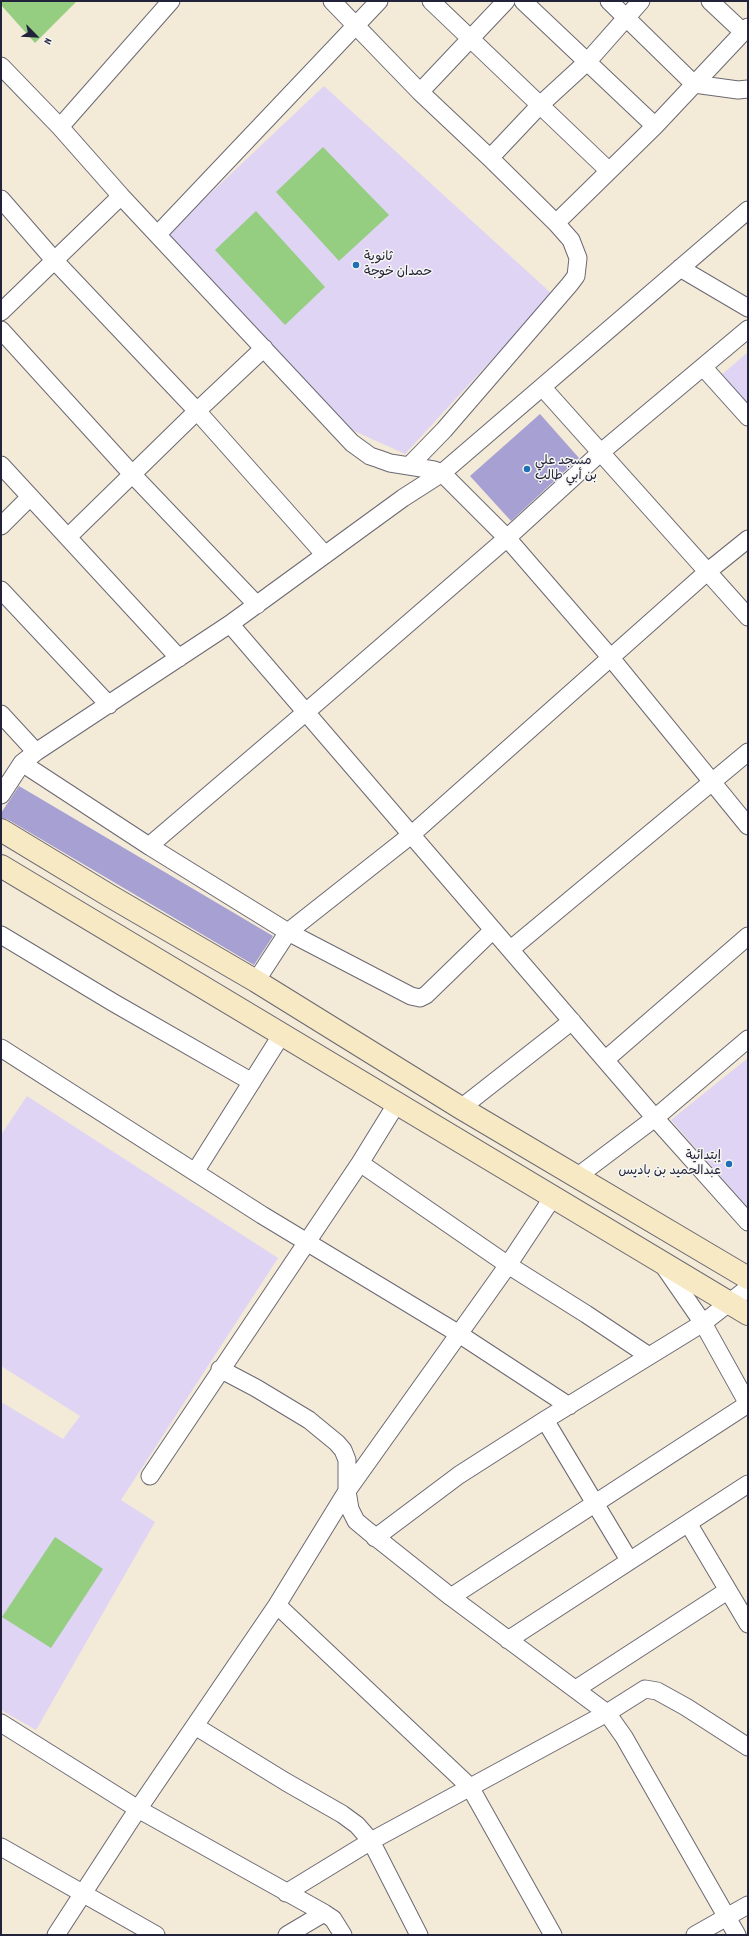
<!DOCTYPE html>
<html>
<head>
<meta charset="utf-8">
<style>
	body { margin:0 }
	#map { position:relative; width:749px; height:1936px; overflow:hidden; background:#f3ead8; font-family:Dekko,sans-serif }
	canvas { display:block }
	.frame { position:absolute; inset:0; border:2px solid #22223b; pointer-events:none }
	.north { position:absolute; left:16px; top:16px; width:40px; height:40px; -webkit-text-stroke:3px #f6f6f2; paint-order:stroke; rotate:114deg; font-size:11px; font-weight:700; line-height:16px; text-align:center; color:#22223b }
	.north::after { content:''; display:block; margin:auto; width:14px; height:18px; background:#22223b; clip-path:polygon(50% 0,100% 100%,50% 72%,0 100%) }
</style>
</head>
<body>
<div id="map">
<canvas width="749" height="1936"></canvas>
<div class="frame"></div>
<div class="north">N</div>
</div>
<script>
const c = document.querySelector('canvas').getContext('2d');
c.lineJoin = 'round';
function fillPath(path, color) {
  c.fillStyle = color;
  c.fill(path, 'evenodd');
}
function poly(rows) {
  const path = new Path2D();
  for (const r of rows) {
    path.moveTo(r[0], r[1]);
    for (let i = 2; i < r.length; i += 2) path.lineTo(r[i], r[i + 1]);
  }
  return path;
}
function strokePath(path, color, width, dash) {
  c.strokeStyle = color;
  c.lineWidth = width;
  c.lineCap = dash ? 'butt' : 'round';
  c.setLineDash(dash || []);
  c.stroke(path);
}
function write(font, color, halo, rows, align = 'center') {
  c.font = font + ' Dekko,"Playpen Sans Arabic",sans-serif';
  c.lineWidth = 3;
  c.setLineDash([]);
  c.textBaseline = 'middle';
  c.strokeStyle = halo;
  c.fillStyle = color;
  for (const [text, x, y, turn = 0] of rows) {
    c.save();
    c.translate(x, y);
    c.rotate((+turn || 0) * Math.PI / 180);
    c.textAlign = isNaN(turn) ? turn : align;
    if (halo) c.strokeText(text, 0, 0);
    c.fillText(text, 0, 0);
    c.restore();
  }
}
fillPath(poly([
	[324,86,552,294,405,454,350,429,164,237],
	[748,352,748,414,719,377],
	[748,1058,748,1208,671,1120],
	[27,1096,278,1258,121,1500,155,1522,36,1730,1,1710,1,1402,63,1439,80,1416,1,1366,1,1135]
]), '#e0d4f4');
fillPath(poly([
	[1,1,77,1,35,43,1,5],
	[323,147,389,215,339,261,276,192],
	[256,211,325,287,285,325,215,250],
	[55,1537,103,1569,51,1648,2,1617]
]), '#95ce81');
fillPath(poly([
	[540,414,579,458,511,521,470,476],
	[19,786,273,936,254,965,7,819,1,818,1,813]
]), '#a7a0d2');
const street = poly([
	[332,1,420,92,490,158,556,223,571,240,578,258,576,276,570,284,444,430,409,466],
	[431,1,608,170],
	[523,1,655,126],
	[609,1,694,84,738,90,748,89],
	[710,1,743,32],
	[1,66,60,127,121,196,352,443,370,456,379,459,390,463,434,470,442,473,507,538,611,658,748,826],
	[420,92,506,1],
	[60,127,171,1],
	[490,158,540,105,588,61,641,1],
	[1,199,55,261,197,411,325,555],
	[556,223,655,126,748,27],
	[158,234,379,1],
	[680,268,748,308],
	[1,312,121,196],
	[1,330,132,474,257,605],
	[704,368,748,417],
	[543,388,748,617],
	[1,465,179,658],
	[1,526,30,497],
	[68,537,197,411,264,348],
	[1,590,109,705],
	[230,624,655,1118,748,1222],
	[1,714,36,752],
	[22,763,149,846,288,932,411,996,420,998,426,995,493,930],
	[1,795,22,763,36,752,230,624,403,498,442,473,748,210],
	[149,846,306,712,507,538,600,453,748,329],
	[1,935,114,1003,252,1082],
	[511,949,748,752],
	[256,981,288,932,411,835,707,572,748,539],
	[1,1048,262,1215,459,1334,569,1406],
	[605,1060,748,936],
	[461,1108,572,1021],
	[360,1163,508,1265,586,1314,649,1356],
	[195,1172,282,1034],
	[578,1176,655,1118,748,1039],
	[663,1265,703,1323,748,1404],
	[220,1369,256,1388,309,1420,337,1443,343,1450,347,1460,347,1491,350,1509,356,1521,368,1531,451,1597,607,1713,624,1737,737,1935],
	[545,1420,629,1560],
	[150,1476,360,1163,397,1103],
	[688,1523,748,1624],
	[375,1538,459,1475,545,1420,703,1323,748,1288],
	[451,1597,748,1404],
	[277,1605,470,1787,553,1935],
	[508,1640,748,1484],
	[576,1689,727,1591],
	[1,1723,138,1809,324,1913,333,1919,343,1935],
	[195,1726,286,1782,342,1814,357,1825,371,1841,419,1935],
	[1,1847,156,1935],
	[286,1893,371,1841,607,1713,645,1689,657,1691,686,1707,748,1747],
	[56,1935,130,1821,277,1605,347,1491,508,1265,553,1197],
	[287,1935,324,1913],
	[695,1935,748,1905]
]);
const secondary = poly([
	[1,830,110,896,256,981,461,1108,748,1278],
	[1,866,748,1314]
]);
strokePath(street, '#6b6872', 19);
strokePath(secondary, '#6b6872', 24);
strokePath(street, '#fff', 17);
strokePath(secondary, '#f6e9c3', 22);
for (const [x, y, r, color] of [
	[356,265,4,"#1f6fb2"],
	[527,469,4,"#1f6fb2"],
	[729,1164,4,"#1f6fb2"]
]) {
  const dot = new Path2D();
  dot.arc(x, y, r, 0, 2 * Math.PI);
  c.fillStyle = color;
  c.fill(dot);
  strokePath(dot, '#f6f6f2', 1.5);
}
write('13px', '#22223b', '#f6f6f2', [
	["ثانوية",364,258],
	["حمدان خوجة",364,273],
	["مسجد علي",535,462],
	["بن أبي طالب",535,477],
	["إبتدائية",721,1157,"right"],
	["عبدالحميد بن باديس",721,1172,"right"]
], 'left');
</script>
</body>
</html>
